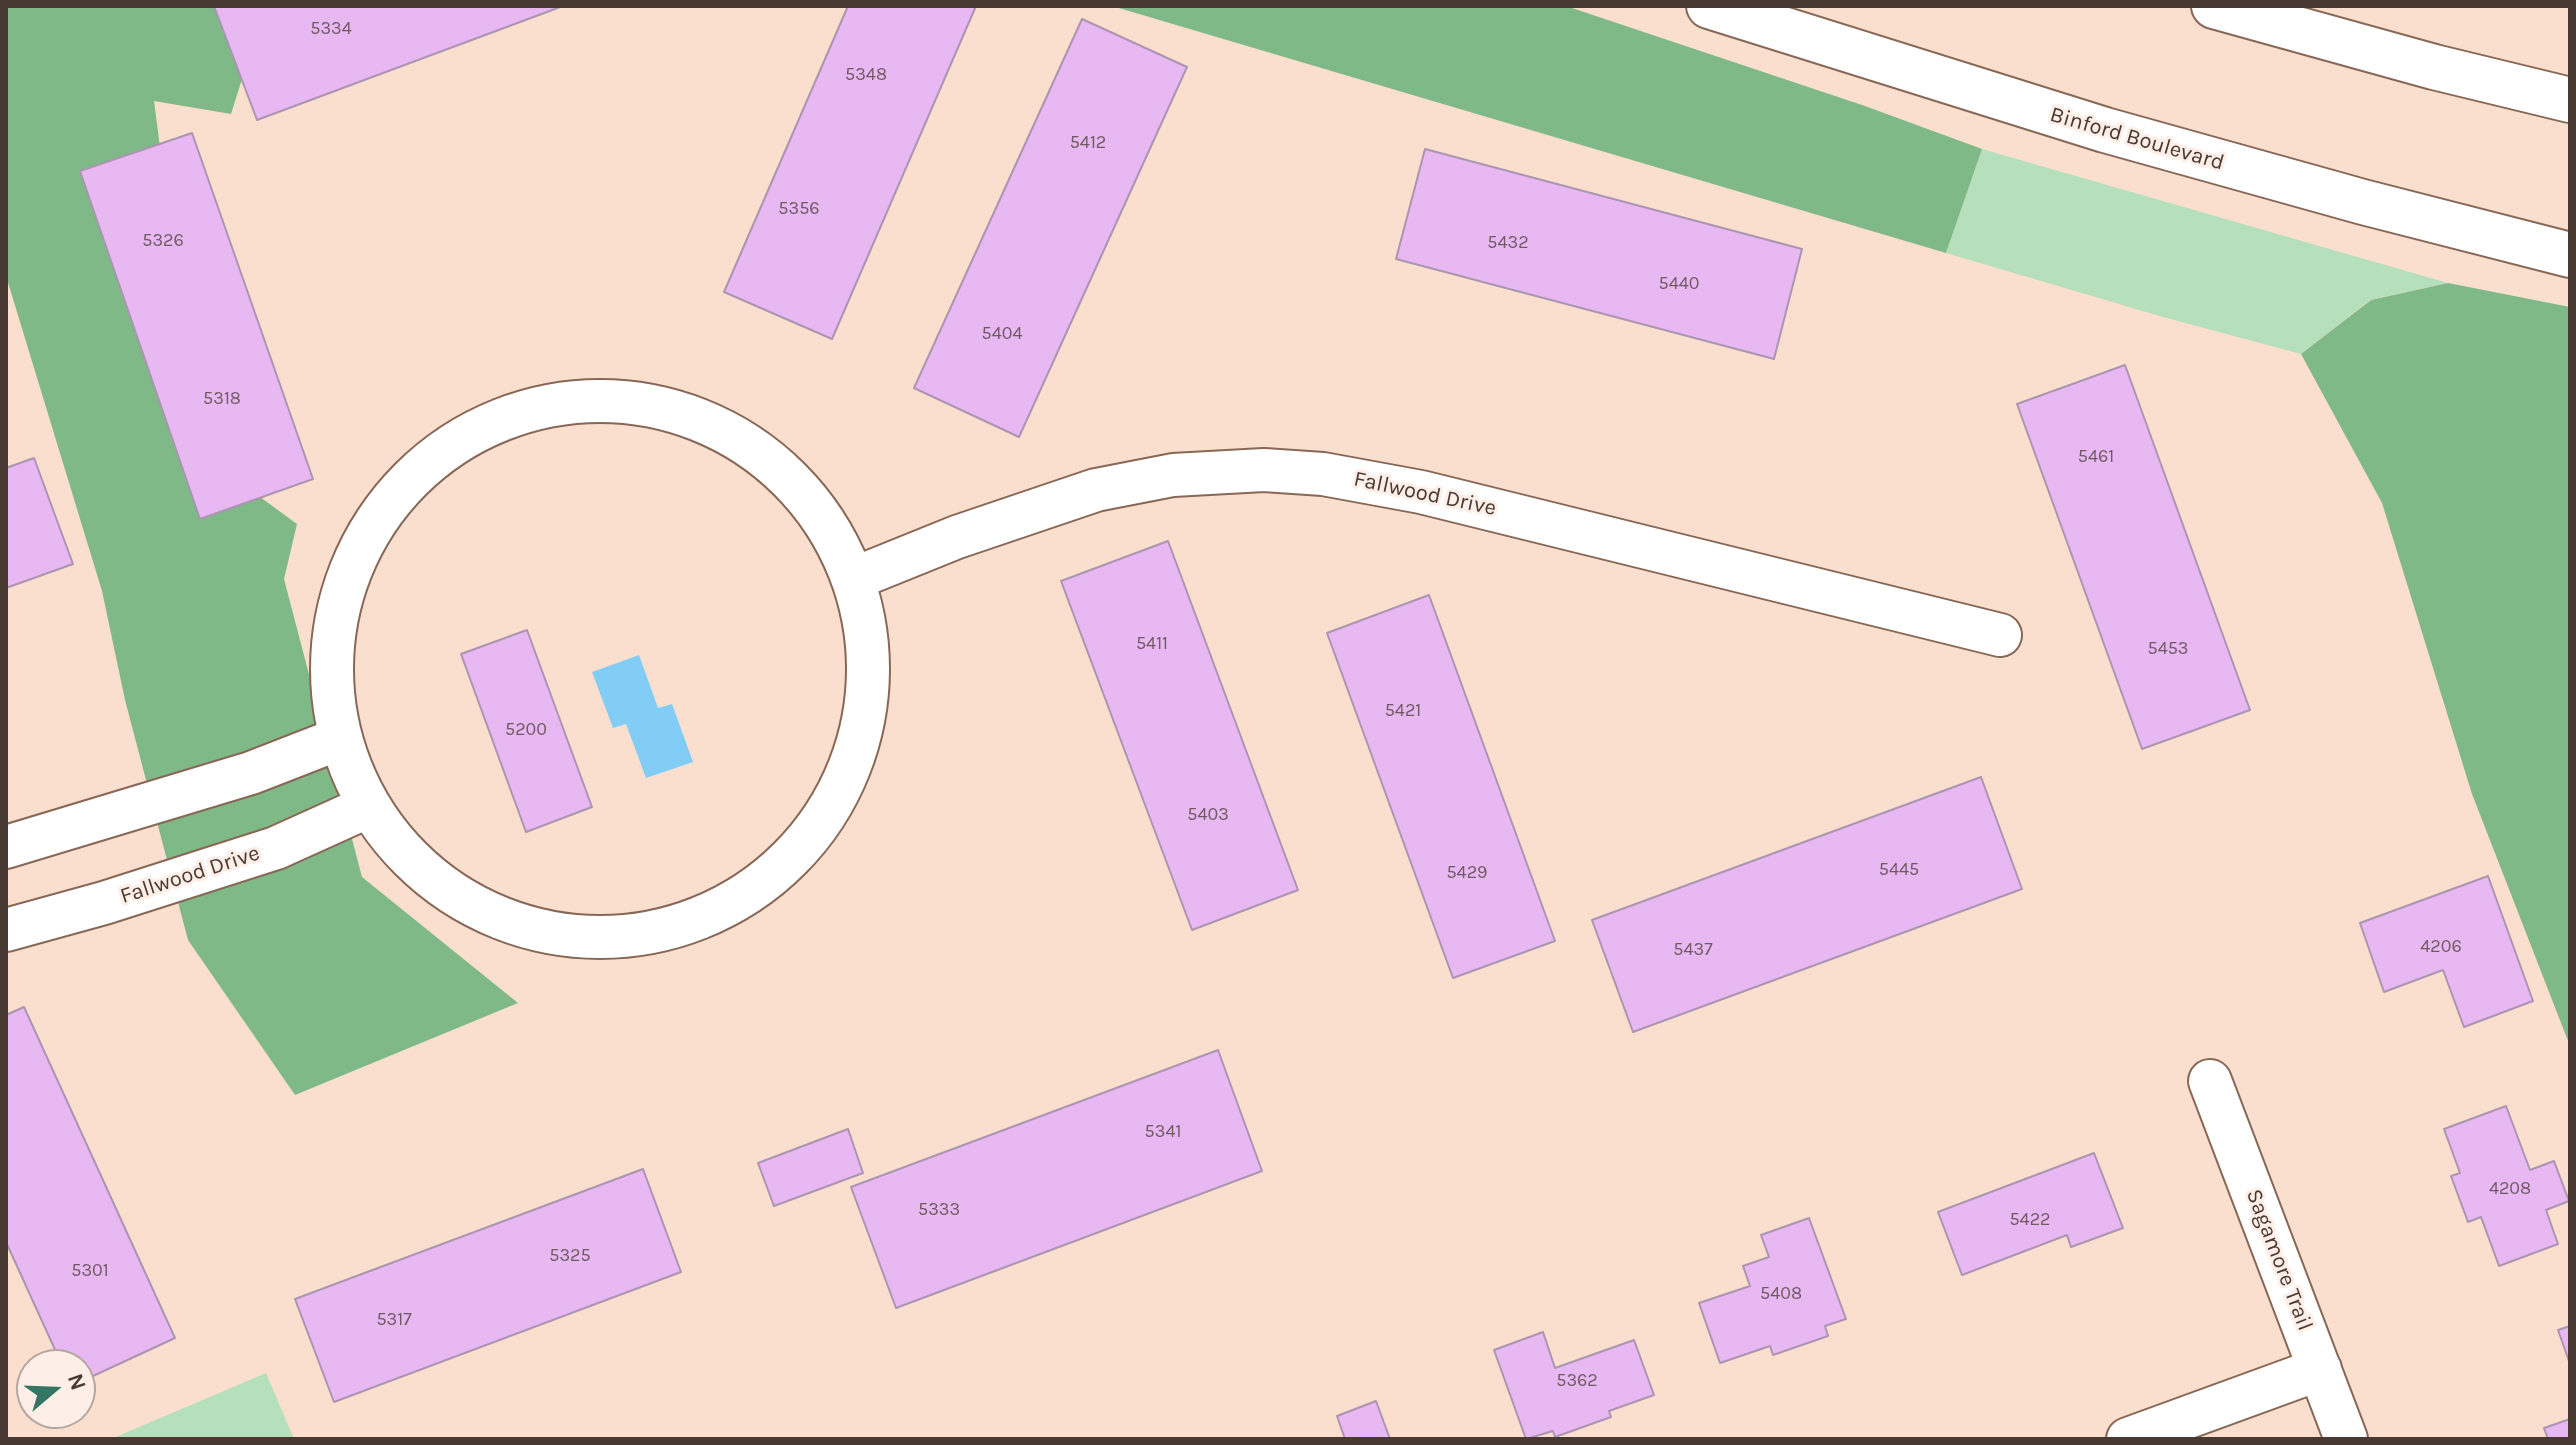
<!DOCTYPE html>
<html>
<head>
<meta charset="utf-8">
<style>
	body { margin:0 }
	#map { position:relative; width:2576px; height:1445px; overflow:hidden; background:#fbdfce; font-family:Karla,sans-serif }
	canvas { display:block }
	.frame { position:absolute; inset:0; border:8px solid #483a32; pointer-events:none }
	.north { position:absolute; left:16px; top:1349px; width:80px; height:80px; box-sizing:border-box; background:#fdefe7; border:2px solid #b5a79f; border-radius:50%; rotate:71deg; font-size:22px; font-weight:700; line-height:32px; text-align:center; color:#483a32 }
	.north::after { content:''; display:block; margin:auto; width:28px; height:36px; background:#347564; clip-path:polygon(50% 0,100% 100%,50% 72%,0 100%) }
</style>
</head>
<body>
<div id="map">
<canvas width="2576" height="1445"></canvas>
<div class="frame"></div>
<div class="north">N</div>
</div>
<script>
const c = document.querySelector('canvas').getContext('2d');
c.lineJoin = 'round';
function fillPath(path, color) {
  c.fillStyle = color;
  c.fill(path, 'evenodd');
}
function poly(rows) {
  const path = new Path2D();
  for (const r of rows) {
    if (r.length === 3) {
      path.moveTo(r[0] + r[2], r[1]);
      path.arc(r[0], r[1], r[2], 0, 2 * Math.PI);
      continue;
    }
    path.moveTo(r[0], r[1]);
    for (let i = 2; i < r.length; i += 2) path.lineTo(r[i], r[i + 1]);
  }
  return path;
}
function strokePath(path, color, width, dash) {
  c.strokeStyle = color;
  c.lineWidth = width;
  c.lineCap = dash ? 'butt' : 'round';
  c.setLineDash(dash || []);
  c.stroke(path);
}
function write(font, color, halo, rows, align = 'center') {
  c.font = font + ' Karla,sans-serif';
  c.lineWidth = 6;
  c.setLineDash([]);
  c.textBaseline = 'middle';
  c.strokeStyle = halo;
  c.fillStyle = color;
  for (const [text, x, y, turn = 0] of rows) {
    c.save();
    c.translate(x, y);
    c.rotate((+turn || 0) * Math.PI / 180);
    c.textAlign = isNaN(turn) ? turn : align;
    if (halo) c.strokeText(text, 0, 0);
    c.fillText(text, 0, 0);
    c.restore();
  }
}
fillPath(poly([
	[1982,149,2448,283,2370,300,2301,354,2163,317,1946,253],
	[266,1373,294,1439,111,1439]
]), '#b6dfbb');
fillPath(poly([
	[6,6,265,6,231,114,154,101,200,453,297,524,284,579,362,877,518,1003,295,1095,188,940,125,700,102,591,6,276],
	[1112,6,1566,6,1865,106,1982,149,1946,253],
	[2448,283,2570,307,2570,1046,2472,794,2382,503,2301,354,2371,300]
]), '#7fb987');
fillPath(poly([
	[639,655,658,708,672,704,693,762,646,778,626,724,613,728,592,672]
]), '#81cdf5');
const building = poly([
	[214,6,563,6,257,120,214,6],
	[848,6,976,6,832,339,724,292,848,6],
	[1082,19,1187,67,1019,437,914,388,1082,19],
	[192,133,313,479,200,519,80,171,192,133],
	[1425,149,1802,249,1774,359,1396,259,1425,149],
	[2125,365,2250,710,2142,749,2017,404,2125,365],
	[34,458,73,564,6,588,6,468,34,458],
	[1168,541,1298,890,1192,930,1061,581,1168,541],
	[1429,595,1555,941,1453,978,1327,633,1429,595],
	[527,630,592,807,526,832,461,654,527,630],
	[1981,777,2022,889,1633,1032,1592,920,1981,777],
	[2488,876,2533,1001,2464,1027,2443,970,2384,992,2360,923,2488,876],
	[24,1007,175,1338,80,1382,80,1365,62,1365,6,1242,6,1015,24,1007],
	[1218,1050,1262,1171,896,1308,851,1187,1218,1050],
	[2506,1106,2530,1170,2554,1161,2569,1201,2546,1210,2558,1244,2499,1266,2481,1217,2468,1222,2451,1176,2460,1173,2444,1129,2506,1106],
	[848,1129,863,1173,774,1206,758,1163,848,1129],
	[2094,1153,2123,1228,2071,1247,2067,1235,1962,1275,1938,1212,2094,1153],
	[643,1169,681,1272,334,1402,295,1299,643,1169],
	[1809,1218,1846,1319,1825,1326,1828,1336,1773,1355,1770,1346,1720,1363,1699,1303,1750,1286,1743,1266,1769,1257,1761,1235,1809,1218],
	[2570,1326,2570,1364,2558,1330,2570,1326],
	[1543,1332,1555,1368,1634,1340,1654,1395,1609,1411,1611,1417,1555,1437,1553,1431,1526,1439,1494,1350,1543,1332],
	[1376,1401,1390,1439,1345,1439,1337,1416,1376,1401],
	[2570,1419,2570,1439,2548,1439,2544,1428,2570,1419]
]);
fillPath(building, '#e8b8f3');
strokePath(building, '#ab95b1', 2);
const minor = poly([
	[600,669,268],
	[853,579,957,537,1096,490,1173,475,1264,470,1323,474,1421,492,2000,635],
	[6,847,251,773,341,738],
	[6,930,104,903,276,848,369,806],
	[2210,1081,2346,1439],
	[2128,1439,2320,1369]
]);
const major = poly([
	[1709,6,2105,130,2363,202,2570,255],
	[2214,6,2434,67,2570,100]
]);
strokePath(minor, '#876856', 46);
strokePath(major, '#876856', 48);
strokePath(minor, '#fff', 42);
strokePath(major, '#fff', 44);
write('18px', '#705a62', null, [
	["5334",331,29],
	["5348",866,75],
	["5412",1088,143],
	["5356",799,209],
	["5326",163,241],
	["5432",1508,243],
	["5440",1679,284],
	["5404",1002,334],
	["5318",222,399],
	["5461",2096,457],
	["5411",1152,644],
	["5453",2168,649],
	["5421",1403,711],
	["5200",526,730],
	["5403",1208,815],
	["5445",1899,870],
	["5429",1467,873],
	["4206",2441,947],
	["5437",1693,950],
	["5341",1163,1132],
	["4208",2510,1189],
	["5333",939,1210],
	["5422",2030,1220],
	["5325",570,1256],
	["5301",90,1271],
	["5408",1781,1294],
	["5317",394,1320],
	["5362",1577,1381]
]);
write('22px', '#483a32', '#fdefe7', [
	["Binford Boulevard",2137,139,16],
	["Fallwood Drive",1425,494,12],
	["Fallwood Drive",190,875,-18],
	["Sagamore Trail",2279,1260,69]
]);
</script>
</body>
</html>
